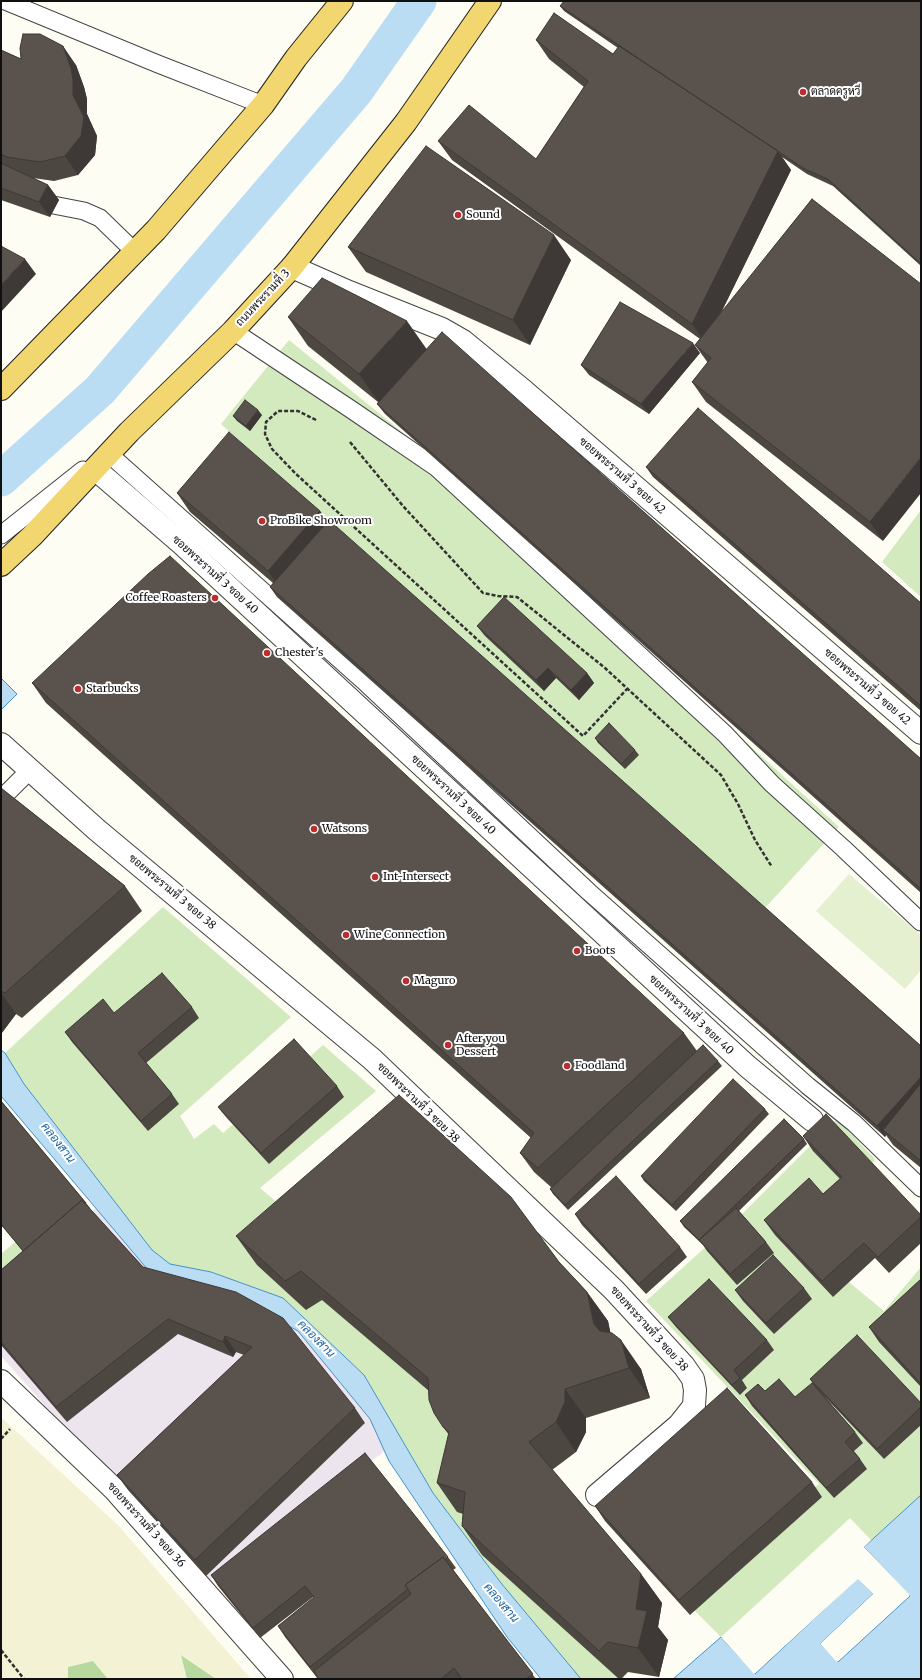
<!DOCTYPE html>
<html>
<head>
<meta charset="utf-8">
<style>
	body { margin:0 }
	#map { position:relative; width:922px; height:1680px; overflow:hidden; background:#fefdf4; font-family:Merriweather,serif }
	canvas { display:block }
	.frame { position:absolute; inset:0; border:2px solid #101010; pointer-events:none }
</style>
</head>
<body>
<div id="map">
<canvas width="922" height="1680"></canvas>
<div class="frame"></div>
</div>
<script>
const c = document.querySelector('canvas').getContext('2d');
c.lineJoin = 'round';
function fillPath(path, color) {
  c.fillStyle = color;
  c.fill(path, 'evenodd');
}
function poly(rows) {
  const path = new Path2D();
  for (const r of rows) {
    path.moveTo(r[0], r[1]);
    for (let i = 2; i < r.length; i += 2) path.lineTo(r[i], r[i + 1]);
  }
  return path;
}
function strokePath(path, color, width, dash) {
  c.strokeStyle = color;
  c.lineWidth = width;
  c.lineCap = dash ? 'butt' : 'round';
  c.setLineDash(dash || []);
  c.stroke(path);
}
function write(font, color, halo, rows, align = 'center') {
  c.font = font + ' Merriweather,Sarabun,serif';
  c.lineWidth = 4;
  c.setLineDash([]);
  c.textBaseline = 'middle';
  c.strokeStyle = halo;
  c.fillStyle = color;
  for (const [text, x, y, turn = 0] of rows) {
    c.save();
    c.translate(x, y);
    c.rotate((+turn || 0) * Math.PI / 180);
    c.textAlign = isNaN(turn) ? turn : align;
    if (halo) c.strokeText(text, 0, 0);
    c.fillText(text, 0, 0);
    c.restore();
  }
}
fillPath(poly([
	[96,1208,154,1277,247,1303,298,1331,370,1419,385,1451,207,1582,90,1457,1,1356,1,1288]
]), '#ede5ee');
fillPath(poly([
	[1,1417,118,1525,251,1679,216,1679,182,1655,187,1679,108,1679,93,1661,68,1667,68,1679,1,1679]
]), '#f4f2d4');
fillPath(poly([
	[289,340,439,462,839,827,765,908,221,424],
	[921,510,921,597,882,562],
	[163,907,291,1017,180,1116,194,1139,214,1124,223,1133,323,1045,376,1091,260,1188,464,1361,516,1497,625,1679,581,1679,501,1583,433,1493,364,1375,283,1298,211,1272,170,1264,152,1250,24,1084,5,1053],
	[837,1119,875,1159,827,1264,884,1311,921,1267,921,1495,871,1540,850,1518,721,1637,684,1600,819,1484,646,1301,743,1213],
	[26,1233,43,1253,1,1288,1,1254]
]), '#d3e9be');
fillPath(poly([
	[181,1655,216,1679,187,1679],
	[93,1661,108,1679,68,1679,68,1667]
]), '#b7d99e');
fillPath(poly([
	[849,874,921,935,921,970,905,989,816,911]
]), '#e4f0cf');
const water = poly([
	[1,678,17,694,1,710,1,678],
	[1,1050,5,1053,24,1084,152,1250,170,1264,211,1272,283,1298,364,1375,433,1493,501,1583,581,1679,541,1679,507,1637,389,1461,370,1419,298,1331,247,1303,154,1277,1,1096,1,1050],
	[921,1495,921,1679,673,1679,721,1637,755,1674,858,1578,873,1594,820,1644,838,1662,910,1596,864,1547,921,1495]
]);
fillPath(water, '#baddf4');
strokePath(water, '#4491c8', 1);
fillPath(poly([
	[870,1539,871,1540,864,1547,910,1595,837,1662,820,1644,873,1594,858,1579,754,1674,721,1637,722,1636,754,1671,858,1576,875,1595,823,1644,838,1659,907,1595,863,1548,863,1545]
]), '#fefdf4');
strokePath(poly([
	[1,479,100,390,356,91,419,1]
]), '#baddf4', 35);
const service = poly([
	[5,1,158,64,263,105],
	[1,186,38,202,84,211,100,218,135,252],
	[233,331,352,410,437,468,725,734,772,784,843,848,921,922],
	[109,454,367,684,589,892,808,1086,854,1123,921,1188],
	[1,535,83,470],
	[1,799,30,770]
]);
const minor = poly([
	[292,267,349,292,442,329,463,341,524,391,921,733],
	[95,469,182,544,747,1066,812,1120],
	[1,744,97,830,372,1059,614,1290,684,1366,693,1379,695,1390,694,1406,679,1425,597,1495],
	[1,1381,114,1489,282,1679]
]);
const primary = poly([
	[1,389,156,230,263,105,296,58,342,1],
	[1,565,32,536,129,432,233,331,292,267,406,122,490,1]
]);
strokePath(service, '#434343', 19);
strokePath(minor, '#434343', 24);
strokePath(primary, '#212121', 24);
strokePath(poly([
	[316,420,298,411,278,411,266,422,265,434,272,449,296,474,583,736,627,689],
	[350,442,403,506,483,593,498,596,517,597,605,668,721,775,738,804,755,840,772,867],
	[1,1439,10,1429],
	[1,1650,24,1679]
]), '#323232', 2.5, [4, 2]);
strokePath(service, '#fff', 17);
strokePath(minor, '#fff', 22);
strokePath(primary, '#f2d670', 22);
fillPath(poly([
	[921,1,921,266,833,186,807,174,782,157,791,170,720,315,812,199,883,541,706,402,692,382,708,363,695,345,700,339,452,160,438,141,536,159,584,87,549,59,536,40,613,54,618,48,564,11,560,6],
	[1,50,21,59,76,65,84,87,87,99,87,114,97,136,95,155,78,175,54,181,33,178,48,185,59,200,50,217,1,200],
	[348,247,571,260,530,345,366,272],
	[288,317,427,349,921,759,921,893,385,414,377,404,378,402,308,346],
	[700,353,649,414,589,375,581,365],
	[262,415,250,431,237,421,233,416],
	[646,467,921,603,921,711,653,477],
	[177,493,320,511,328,522,921,1046,921,1168,893,1145,886,1135,885,1137,277,597,270,587,273,583,190,512],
	[477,626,587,673,594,683,579,700,556,678,544,691,485,636],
	[32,683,684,1033,697,1051,718,1061,722,1066,568,1210,553,1194,550,1189,551,1187,534,1172,520,1153,531,1138,46,703],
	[595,738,635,750,639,755,625,769,598,743],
	[1,788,125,886,142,911,22,1018,16,1014,1,1034],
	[192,1007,199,1018,146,1063,172,1094,179,1104,148,1131,72,1042,65,1032,114,1013],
	[337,1086,344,1097,269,1164,226,1117,218,1107],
	[1,1101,86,1203,90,1208,90,1209,143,1267,355,1408,365,1423,206,1576,128,1490,117,1475,244,1355,236,1352,233,1357,178,1334,67,1422,1,1345,1,1270,23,1251,1,1225],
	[765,1109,769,1114,676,1211,644,1181,641,1176],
	[803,1136,921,1215,921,1243,889,1273,875,1258,833,1297,775,1235,764,1220,823,1194,840,1179,813,1151],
	[804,1139,807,1144,739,1211,766,1242,774,1253,737,1285,707,1251,703,1245,684,1227,680,1221],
	[575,1214,680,1247,687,1257,646,1294,582,1225],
	[236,1236,559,1262,587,1292,608,1321,610,1332,641,1369,650,1398,586,1418,586,1432,576,1452,552,1470,641,1574,662,1603,658,1627,668,1640,659,1677,628,1672,621,1679,619,1679,482,1555,462,1526,463,1514,457,1512,437,1483,449,1435,443,1427,429,1391,322,1300,306,1310,257,1265],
	[921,1279,921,1387,879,1342,869,1327],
	[804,1288,812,1299,774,1334,743,1301,735,1290],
	[668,1317,767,1340,774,1350,742,1380,747,1388,740,1395,676,1327],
	[810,1379,921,1403,921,1425,884,1459,824,1396,855,1432,863,1443,854,1451,860,1459,867,1469,834,1498,752,1406,745,1395,765,1391,795,1397,815,1387],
	[812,1482,822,1497,690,1615,605,1521,595,1506],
	[448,1557,456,1568,453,1570,536,1679,318,1679,285,1637,278,1626,314,1598,313,1597,260,1638,218,1586,211,1575]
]), '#4d4742');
fillPath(poly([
	[63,46,76,65,84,87,87,99,87,114,97,136,95,155,78,175,65,156,73,95],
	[778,151,791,170,706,343,692,324],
	[48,185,59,200,50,217,39,202],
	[554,235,571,260,530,345,513,320],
	[25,259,36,274,1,312,1,285],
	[407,321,428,351,380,404,359,374],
	[693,343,700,353,649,414,641,404],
	[258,410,262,415,250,431,246,426],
	[921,457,921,493,883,541,870,522],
	[320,511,334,530,281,590,268,571],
	[548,668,556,678,544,691,536,680],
	[587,673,594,683,579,700,571,690],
	[1,993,16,1014,1,1034],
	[921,1077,921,1096,883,1130,886,1135,885,1137,877,1126],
	[587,1292,608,1321,615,1354,594,1324],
	[225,1336,236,1352,233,1357,223,1342],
	[621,1340,641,1369,650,1398,629,1368],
	[565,1389,586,1418,586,1432,576,1452,556,1422],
	[641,1574,662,1603,658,1627,668,1640,659,1677,638,1648,636,1609]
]), '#3e3936');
const building = poly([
	[564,1,921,1,921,264,829,180,803,168,560,6,564,1],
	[554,13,613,54,619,46,778,151,692,324,438,141,469,105,536,159,588,81,536,40,554,13],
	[23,34,40,34,63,46,71,68,73,80,73,95,84,117,81,136,65,156,40,162,7,157,1,154,1,50,21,59,20,48,23,34],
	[426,146,554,235,513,320,348,247,426,146],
	[1,163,48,185,39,202,1,188,1,163],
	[812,199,921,284,921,457,870,522,692,382,711,358,695,345,812,199],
	[1,246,25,259,1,285,1,246],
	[322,278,407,321,359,374,288,317,322,278],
	[620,302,693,343,641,404,581,365,620,302],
	[442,332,921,759,921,889,377,404,442,332],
	[245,400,258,410,246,426,233,416,245,400],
	[698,408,921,603,921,706,646,467,698,408],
	[229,432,320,511,268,571,177,493,229,432],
	[329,520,921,1046,921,1077,877,1126,270,587,329,520],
	[170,556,684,1033,538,1168,520,1153,534,1133,32,683,148,574,170,556],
	[504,597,587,673,571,690,548,668,536,680,477,626,504,597],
	[609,723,635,750,621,764,595,738,609,723],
	[1,788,125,886,5,993,1,991,1,788],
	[162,973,192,1007,138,1053,172,1094,141,1121,65,1032,103,999,114,1013,162,973],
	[294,1039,337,1086,261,1153,218,1107,294,1039],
	[703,1045,718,1061,565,1205,550,1189,703,1045],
	[733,1079,765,1109,672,1205,641,1176,733,1079],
	[921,1083,921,1161,883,1130,921,1083],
	[399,1095,511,1197,559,1262,587,1292,594,1324,600,1331,612,1333,621,1340,629,1368,565,1389,565,1402,556,1422,529,1442,641,1574,636,1609,647,1611,638,1648,608,1642,599,1651,462,1526,465,1492,437,1483,449,1432,443,1427,434,1413,429,1400,428,1378,301,1271,285,1281,236,1236,399,1095],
	[1,1101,86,1203,85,1204,82,1200,23,1251,1,1224,1,1101],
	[826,1114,921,1215,921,1217,878,1257,864,1243,822,1281,764,1220,809,1178,823,1194,842,1177,803,1136,826,1114],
	[784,1119,804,1139,699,1240,680,1221,784,1119],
	[616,1176,680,1247,639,1284,575,1214,616,1176],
	[82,1200,143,1267,236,1292,283,1318,355,1408,195,1560,117,1475,252,1347,225,1336,223,1342,168,1319,56,1407,1,1342,1,1270,82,1200],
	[736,1208,766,1242,730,1274,699,1240,736,1208],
	[773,1255,804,1288,766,1323,735,1290,773,1255],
	[709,1279,767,1340,734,1370,740,1378,732,1385,668,1317,709,1279],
	[921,1279,921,1384,869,1327,921,1279],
	[857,1335,921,1403,921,1407,877,1449,810,1379,857,1335],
	[779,1379,795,1397,812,1383,855,1432,845,1442,860,1459,826,1488,745,1395,758,1384,765,1391,779,1379],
	[727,1388,812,1482,679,1600,595,1506,727,1388],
	[365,1453,448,1557,445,1560,443,1557,405,1585,408,1589,310,1667,278,1626,314,1597,305,1586,253,1628,211,1575,365,1453],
	[443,1557,533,1674,526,1679,462,1679,454,1668,441,1679,318,1679,314,1671,411,1594,405,1585,443,1557]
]);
fillPath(building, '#59524d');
strokePath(building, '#3e3936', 1);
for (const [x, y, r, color] of [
	[803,92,4,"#bc2d30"],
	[458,215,4,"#bc2d30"],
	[262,521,4,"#bc2d30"],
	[215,598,4,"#bc2d30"],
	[267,653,4,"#bc2d30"],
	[78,689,4,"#bc2d30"],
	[314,829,4,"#bc2d30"],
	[375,877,4,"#bc2d30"],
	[346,935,4,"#bc2d30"],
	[577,951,4,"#bc2d30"],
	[406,981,4,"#bc2d30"],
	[448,1045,4,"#bc2d30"],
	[567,1066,4,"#bc2d30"]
]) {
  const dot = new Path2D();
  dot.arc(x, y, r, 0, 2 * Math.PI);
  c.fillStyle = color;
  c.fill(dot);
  strokePath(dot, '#fff', 1.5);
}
write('11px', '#101010', '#fff', [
	["ตลาดครูหวี",811,92],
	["Sound",466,215],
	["ProBike Showroom",270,521],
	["Coffee Roasters",207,598,"right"],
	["Chester's",275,653],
	["Starbucks",86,689],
	["Watsons",322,829],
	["Int-Intersect",383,877],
	["Wine Connection",354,935],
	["Boots",585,951],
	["Maguro",414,981],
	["After you",456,1039],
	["Dessert",456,1052],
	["Foodland",575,1066]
], 'left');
write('11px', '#101010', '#fff', [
	["ถนนพระรามที่ 3",263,298,-47],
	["ซอยพระรามที่ 3 ซอย 42",622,476,41],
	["ซอยพระรามที่ 3 ซอย 40",215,575,42],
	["ซอยพระรามที่ 3 ซอย 42",867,687,41],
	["ซอยพระรามที่ 3 ซอย 40",453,795,43],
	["ซอยพระรามที่ 3 ซอย 38",172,892,40],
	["ซอยพระรามที่ 3 ซอย 40",691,1015,43],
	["ซอยพระรามที่ 3 ซอย 38",418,1103,44],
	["ซอยพระรามที่ 3 ซอย 38",649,1329,48],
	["ซอยพระรามที่ 3 ซอย 36",146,1525,48]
]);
write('italic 12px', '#1d639e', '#fff', [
	["คลองสาน",58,1143,52],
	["คลองสาน",316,1339,45],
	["คลองสาน",501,1603,50]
]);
</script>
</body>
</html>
